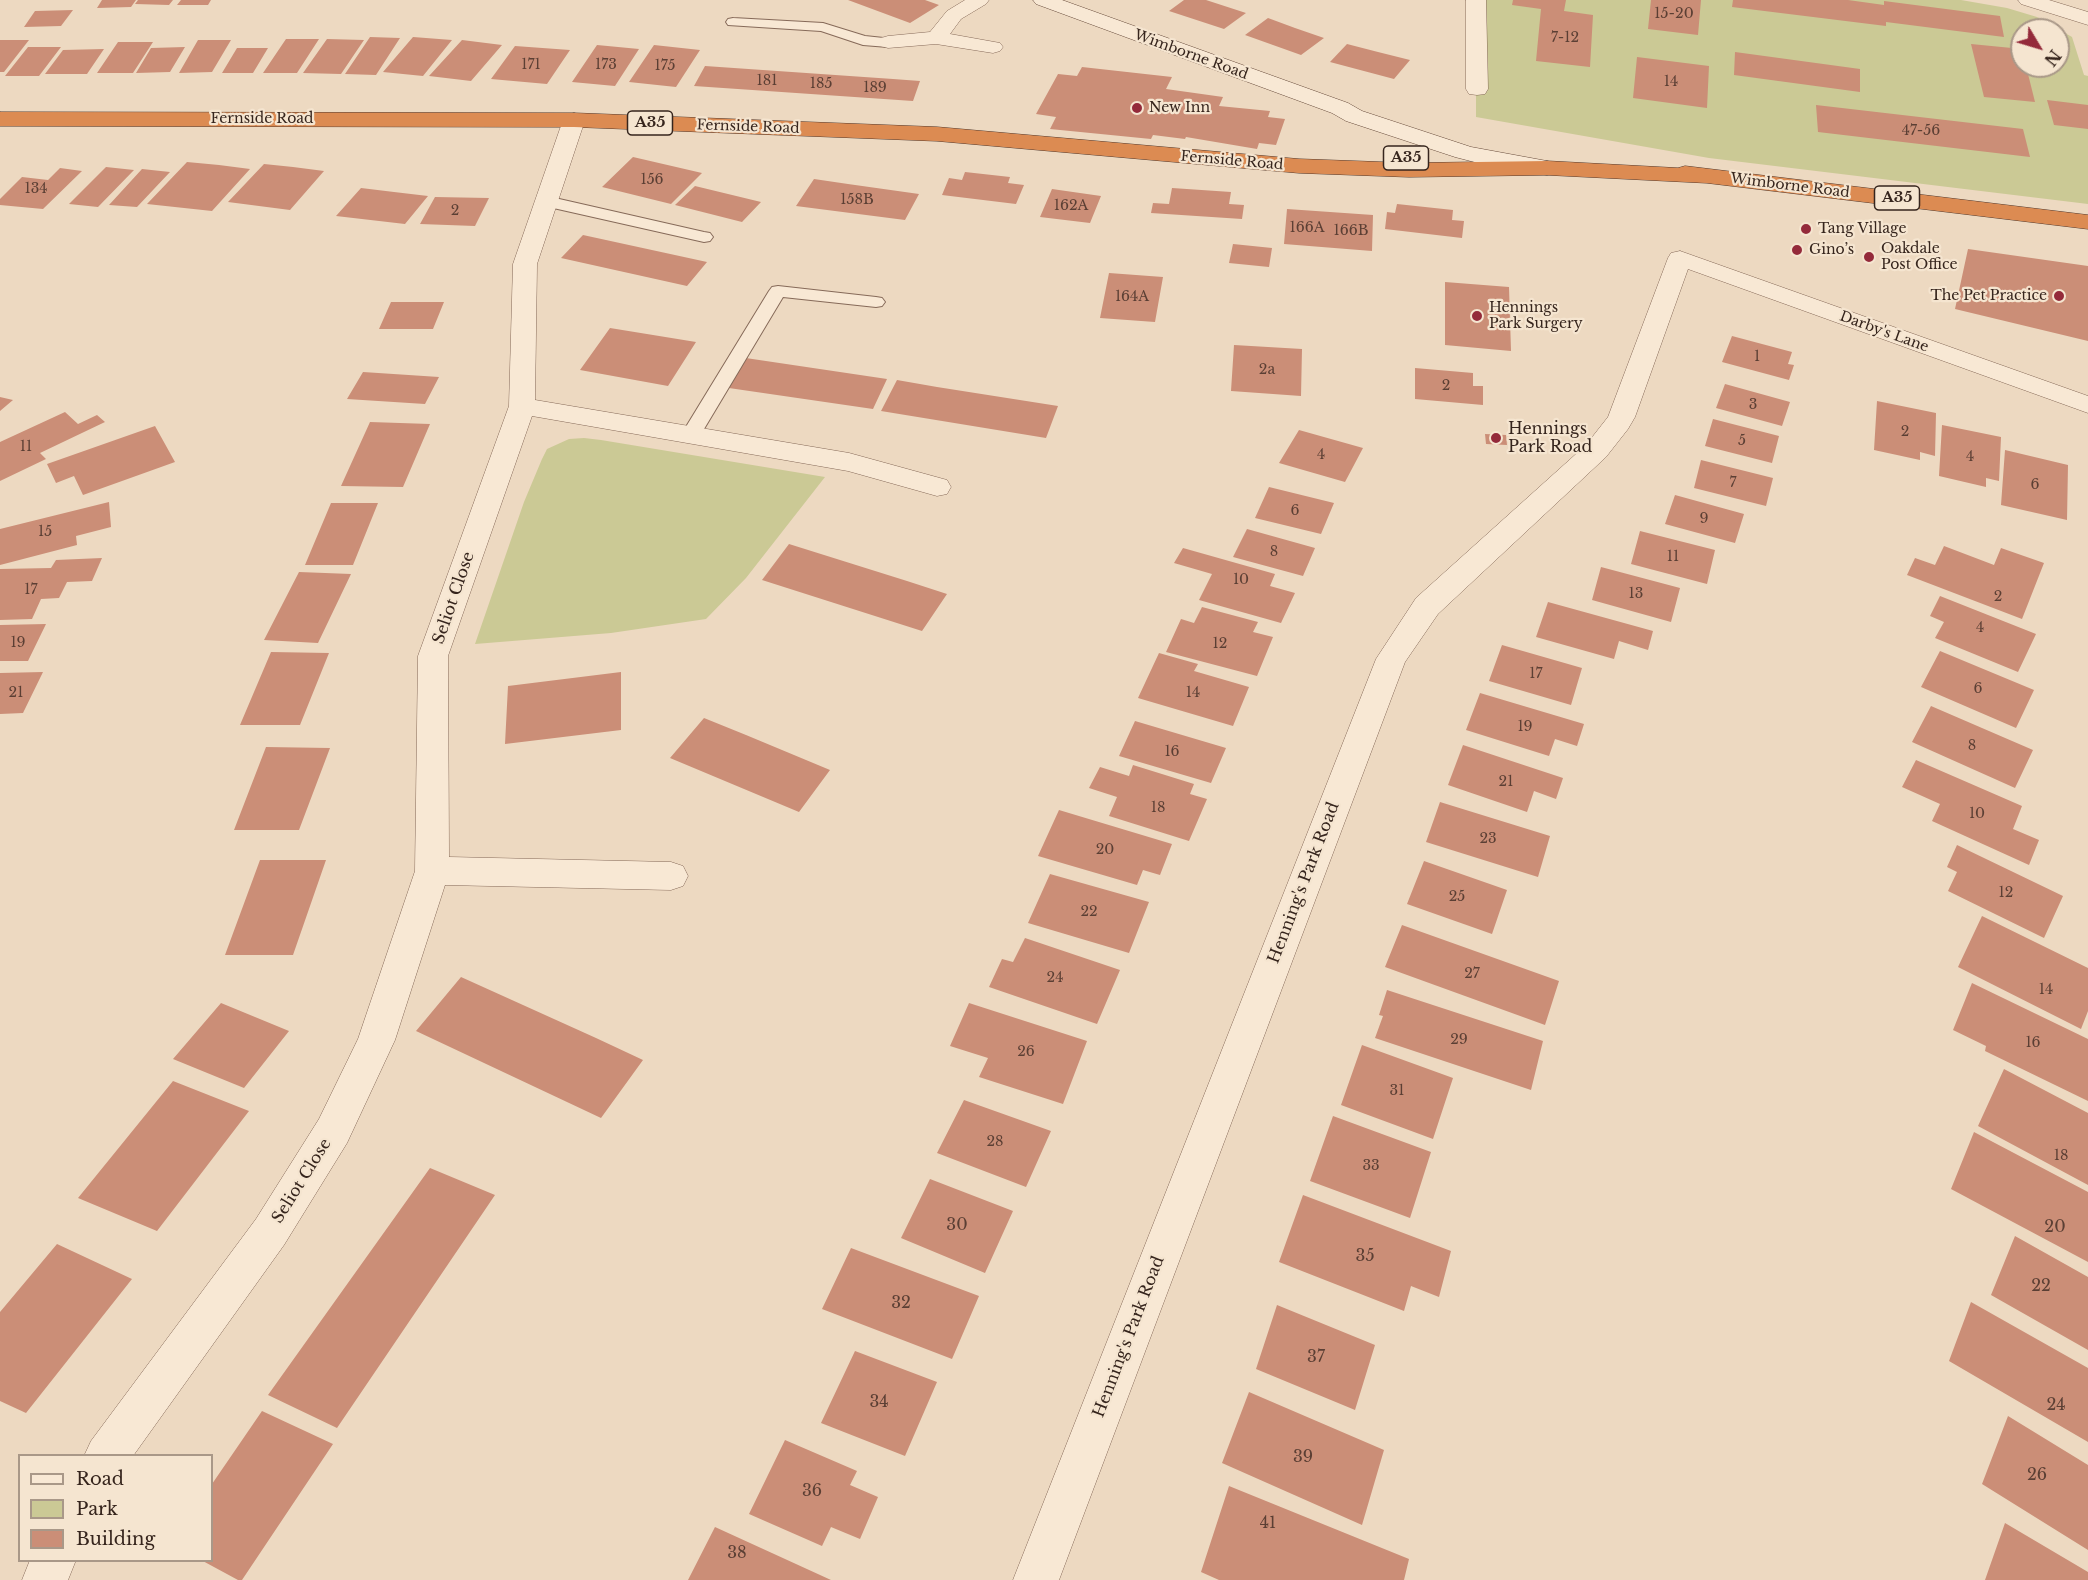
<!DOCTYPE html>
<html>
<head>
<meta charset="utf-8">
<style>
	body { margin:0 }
	#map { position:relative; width:2088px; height:1580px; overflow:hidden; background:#edd9c1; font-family:"Libre Baskerville",serif }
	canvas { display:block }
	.legend { position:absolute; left:18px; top:1454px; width:195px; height:108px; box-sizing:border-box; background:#f5e5d0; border:2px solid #a99888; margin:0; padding:8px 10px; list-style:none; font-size:18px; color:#36251d }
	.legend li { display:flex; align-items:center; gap:12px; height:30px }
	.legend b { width:30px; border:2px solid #a99888 }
	.north { position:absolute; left:2010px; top:18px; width:60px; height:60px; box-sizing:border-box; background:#f5e5d0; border:2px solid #a99888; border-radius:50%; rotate:128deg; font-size:16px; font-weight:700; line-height:24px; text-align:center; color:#36251d }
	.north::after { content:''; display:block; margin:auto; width:21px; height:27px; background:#942a3a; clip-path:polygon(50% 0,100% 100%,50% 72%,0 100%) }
</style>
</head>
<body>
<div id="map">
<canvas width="2088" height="1580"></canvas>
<ul class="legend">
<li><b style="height:8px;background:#f8e8d4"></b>Road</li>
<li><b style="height:16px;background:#cbc995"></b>Park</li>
<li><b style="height:16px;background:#cb8e77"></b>Building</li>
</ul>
<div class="north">N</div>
</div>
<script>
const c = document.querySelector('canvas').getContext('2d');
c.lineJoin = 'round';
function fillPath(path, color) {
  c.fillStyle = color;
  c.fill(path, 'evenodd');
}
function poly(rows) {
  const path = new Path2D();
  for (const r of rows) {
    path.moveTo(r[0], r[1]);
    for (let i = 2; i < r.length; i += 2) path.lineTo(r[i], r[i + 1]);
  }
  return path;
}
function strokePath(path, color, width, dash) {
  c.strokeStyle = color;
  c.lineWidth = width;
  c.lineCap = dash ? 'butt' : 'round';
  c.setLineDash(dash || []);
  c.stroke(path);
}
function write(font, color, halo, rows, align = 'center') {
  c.font = font + ' "Libre Baskerville",serif';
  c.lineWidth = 4.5;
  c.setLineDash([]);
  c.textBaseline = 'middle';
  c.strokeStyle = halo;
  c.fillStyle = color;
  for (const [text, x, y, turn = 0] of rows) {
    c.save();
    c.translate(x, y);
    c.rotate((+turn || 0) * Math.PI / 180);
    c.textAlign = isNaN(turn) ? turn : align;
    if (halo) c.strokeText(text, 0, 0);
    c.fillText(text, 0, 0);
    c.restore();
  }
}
fillPath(poly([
	[1476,0,1961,0,2007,8,2037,17,2072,37,2084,75,2088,76,2088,204,1709,158,1476,117],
	[2022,30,2058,30,2058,66,2022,66],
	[584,438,601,440,825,477,746,578,706,619,611,633,475,644,524,502,542,459,547,449,569,439]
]), '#cbc995');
fillPath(poly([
	[102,0,136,0,131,7,97,8],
	[138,0,173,0,169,5,135,4],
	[181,0,211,0,208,5,177,5],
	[848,0,925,0,939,5,910,23],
	[1184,0,1206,0,1246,13,1224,29,1169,11],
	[1513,0,1566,0,1564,11,1593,15,1590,67,1536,61,1541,9,1512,5],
	[1651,0,1701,0,1698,35,1648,29],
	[1733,0,1848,0,1884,5,1884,1,2000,16,2004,37,1886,22,1886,26,1732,7],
	[73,10,61,26,24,27,35,11],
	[1268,18,1295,28,1324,38,1301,55,1245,35],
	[370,37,400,38,376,75,345,74],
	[413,37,452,40,423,76,383,72],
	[286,39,319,39,297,73,263,73],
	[327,39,364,40,341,74,303,73],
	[0,40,29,40,4,72,0,72],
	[198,40,231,40,212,72,179,73],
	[462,40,502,45,471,81,429,76],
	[118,42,153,42,133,73,97,73],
	[1347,44,1378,52,1410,60,1394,79,1330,62],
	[1971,44,2022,49,2022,66,2026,66,2035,102,1984,97],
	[597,45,639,49,615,86,572,82],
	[654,45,700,50,676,87,629,82],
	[515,46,570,50,547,84,491,79],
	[28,47,61,47,39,76,5,76],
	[185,47,170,72,136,73,151,48],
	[237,48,268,48,253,73,222,73],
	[104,49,87,74,45,74,63,50],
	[1735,52,1860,69,1860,92,1734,75],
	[1637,57,1709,66,1707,108,1633,98],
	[705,66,893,79,920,81,913,101,694,86],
	[1082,67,1172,77,1166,89,1223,97,1219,106,1270,111,1268,117,1285,119,1276,145,1259,143,1257,149,1186,137,1185,139,1153,135,1151,139,1050,129,1056,117,1036,114,1058,74,1077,76],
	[2047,100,2088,105,2088,129,2054,125],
	[1816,105,2023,129,2030,157,1818,132],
	[633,157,702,173,671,204,602,187],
	[187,162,219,165,250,169,212,211,147,204],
	[264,164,293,167,324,171,290,210,228,202],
	[106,167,134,170,98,207,69,204],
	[60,168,82,171,43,209,0,205,0,199,22,177,48,180],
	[142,169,170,172,137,207,109,205],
	[965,172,1010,177,1008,183,1024,185,1016,204,942,195,949,178,962,180],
	[814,179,848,184,919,194,905,220,796,206],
	[695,186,761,202,742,222,675,205],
	[361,188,394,192,428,196,405,224,336,216],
	[1172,188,1231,192,1229,204,1244,205,1242,219,1151,213,1153,203,1169,204],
	[1052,189,1101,196,1090,223,1040,217],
	[435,197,489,198,475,226,420,224],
	[1397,204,1453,210,1452,220,1464,221,1462,238,1385,229,1387,212,1395,213],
	[1287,209,1373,215,1372,251,1284,244],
	[583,235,707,262,687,286,561,258],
	[1233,244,1272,248,1269,267,1229,263],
	[1968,249,2088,266,2088,341,1955,309],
	[1109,273,1163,277,1155,322,1100,318],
	[1445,282,1509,287,1511,351,1445,345],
	[391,302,444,302,433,329,379,329],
	[610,328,696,342,668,386,580,370],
	[1732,336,1792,352,1788,364,1794,365,1789,380,1722,362],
	[1234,345,1302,349,1301,396,1231,391],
	[739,357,887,379,873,409,722,387],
	[1415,368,1473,373,1473,386,1483,386,1483,405,1415,399],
	[363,372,439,377,425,404,347,399],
	[897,380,937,387,1058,406,1046,438,881,411],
	[1725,384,1790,402,1782,426,1716,408],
	[0,397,13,400,0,411],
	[1877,401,1936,413,1935,456,1920,452,1920,460,1874,450],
	[65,412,78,424,97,415,105,422,40,453,46,459,0,481,0,442],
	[1713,419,1779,436,1772,463,1705,446],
	[370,422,430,424,403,487,341,486],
	[1942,425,2001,437,1999,481,1986,478,1986,487,1939,476],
	[155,426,175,462,83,495,74,476,56,483,47,464],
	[1299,430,1363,448,1345,482,1279,463],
	[1485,434,1506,435,1507,445,1486,444],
	[2005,450,2068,465,2067,520,2001,505],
	[1701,460,1773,478,1766,506,1694,488],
	[1269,487,1334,503,1321,534,1255,518],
	[1675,495,1744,514,1735,543,1665,524],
	[109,502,111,527,76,536,77,545,0,565,0,529],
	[331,503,378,503,353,565,305,565],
	[1247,529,1315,548,1303,576,1233,557],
	[1640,531,1715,550,1707,584,1631,564],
	[789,544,907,581,947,594,922,631,762,580],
	[1944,546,1994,565,2001,548,2044,563,2022,619,1907,575,1915,558,1935,565],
	[1183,548,1275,574,1270,586,1295,593,1281,623,1199,600,1212,574,1174,563],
	[102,558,92,581,67,582,59,598,41,599,32,619,0,620,0,569,51,568,56,560],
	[1601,567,1680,588,1671,622,1592,600],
	[299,572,351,574,318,643,264,640],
	[1940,596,2036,634,2018,672,1935,638,1944,622,1930,616],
	[1548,602,1653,631,1648,650,1619,641,1614,659,1536,637],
	[1202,607,1258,622,1253,632,1273,637,1257,676,1166,652,1181,619,1194,623],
	[46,624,28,661,0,661,0,625],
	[1502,645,1582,668,1571,705,1489,681],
	[1940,651,2034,690,2016,728,1921,687],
	[271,652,329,653,300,725,240,725],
	[1159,653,1198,664,1194,671,1249,687,1233,726,1138,698],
	[43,672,23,713,0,714,0,673],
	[621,672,621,730,505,744,508,686],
	[1480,693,1584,724,1577,746,1555,739,1549,756,1466,730],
	[1931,706,2033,750,2015,788,1912,742],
	[704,718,746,735,830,770,799,812,670,758],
	[1135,721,1226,748,1211,783,1119,756],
	[1463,745,1563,778,1556,799,1534,791,1527,812,1448,785],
	[266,747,330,748,299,830,234,830],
	[1916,760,2022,806,2013,829,2039,840,2029,865,1932,821,1940,804,1902,787],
	[1133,765,1194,784,1190,794,1207,799,1189,841,1109,816,1117,797,1089,788,1100,767,1129,776],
	[1440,802,1550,836,1538,877,1426,842],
	[1059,810,1172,844,1160,875,1143,870,1137,885,1038,856],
	[1957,845,2063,896,2044,938,1948,891,1957,872,1947,867],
	[260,860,326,860,293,955,225,955],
	[1424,861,1507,890,1492,934,1407,904],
	[1050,874,1149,902,1129,953,1028,923],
	[1982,916,2088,968,2088,1011,2081,1029,1958,967],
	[1402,925,1559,981,1545,1025,1385,967],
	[1025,938,1120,970,1097,1024,989,987,1002,959,1013,962],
	[461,977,596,1038,643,1060,601,1118,416,1031],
	[1972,983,2088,1039,2088,1101,1985,1051,1986,1046,1953,1030],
	[1387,990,1543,1041,1531,1090,1375,1038,1383,1016,1379,1015],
	[221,1003,289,1031,244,1088,173,1059],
	[969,1003,1087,1041,1063,1104,979,1077,988,1058,950,1046],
	[1362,1045,1453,1078,1433,1139,1341,1105],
	[2004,1069,2088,1113,2088,1185,1978,1126],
	[173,1081,249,1111,157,1231,78,1198],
	[964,1100,1051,1131,1026,1187,937,1153],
	[1333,1116,1431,1152,1410,1218,1310,1181],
	[1974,1132,2088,1192,2088,1262,1951,1189],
	[430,1168,495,1195,337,1428,268,1395],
	[930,1179,1013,1211,985,1273,901,1238],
	[1303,1195,1451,1251,1439,1297,1411,1286,1404,1311,1279,1262],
	[2015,1236,2088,1277,2088,1350,1991,1295],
	[57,1244,132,1279,26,1413,0,1401,0,1312],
	[851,1248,979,1296,952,1359,822,1309],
	[1971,1302,2088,1368,2088,1442,1949,1361],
	[1277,1305,1375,1345,1355,1410,1256,1369],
	[855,1351,937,1382,905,1456,821,1423],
	[1249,1392,1384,1450,1362,1525,1222,1463],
	[262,1411,333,1444,242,1580,238,1580,201,1560,212,1560,212,1484],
	[2008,1416,2088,1465,2088,1550,1982,1484],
	[785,1440,857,1471,850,1485,878,1497,860,1539,831,1527,822,1546,749,1514],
	[1229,1486,1409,1559,1404,1580,1219,1580,1201,1572],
	[2005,1523,2088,1572,2088,1580,1985,1580],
	[715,1527,831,1580,688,1580]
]), '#cb8e77');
const lane = poly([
	[733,18,823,23,865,36,893,39,896,42,888,47,863,45,821,31,728,25,726,22,728,19,733,18],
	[546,196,704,232,710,233,713,237,710,241,704,242,540,205,537,201,540,197,546,196],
	[778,286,876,297,882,298,885,302,882,306,876,307,783,297,698,439,691,441,684,439,681,435,769,291,772,287,778,286]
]);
const street = poly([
	[965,0,989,0,986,4,961,19,950,34,1000,43,1003,47,1000,51,993,53,936,44,888,48,881,46,878,42,881,38,888,36,930,32,947,11,965,0],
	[1466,0,1486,0,1488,89,1485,94,1477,95,1469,94,1466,89,1466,0],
	[2018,0,2049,0,2088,12,2088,25,2021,4,2018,0],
	[574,113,582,115,585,120,537,264,535,400,849,453,947,480,951,487,947,494,937,496,848,471,532,416,448,656,449,857,671,862,683,866,688,876,683,886,671,890,445,885,395,1040,347,1143,284,1245,133,1456,84,1456,91,1441,256,1219,319,1119,358,1039,415,871,418,656,509,406,513,264,563,120,566,115,574,113],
	[1680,251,2088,396,2088,413,1688,269,1635,417,1628,429,1606,457,1438,614,1405,662,1059,1580,1013,1580,1376,659,1416,598,1586,445,1608,417,1668,258,1671,253,1680,251],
	[30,1560,76,1560,68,1580,22,1580,30,1560]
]);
const secondary = poly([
	[1033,0,1062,0,1348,103,1362,111,1471,147,1547,161,1555,163,1558,168,1555,173,1547,175,1490,166,1455,157,1346,121,1332,113,1036,4,1033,0]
]);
const highway = poly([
	[0,112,574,113,937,127,1299,159,1409,163,1547,161,1678,168,1685,166,2088,215,2088,229,1707,183,1547,175,1409,177,1299,173,937,141,574,127,0,126,0,112]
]);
strokePath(lane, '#866a59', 2);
strokePath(street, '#866a59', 1);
strokePath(secondary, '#684c3c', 1);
strokePath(highway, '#543a2d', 1);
fillPath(lane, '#f8e8d4');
fillPath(street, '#f8e8d4');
fillPath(secondary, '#f8e8d4');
fillPath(highway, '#dc8b52');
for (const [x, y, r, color] of [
	[1137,108,6,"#942a3a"],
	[1806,229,6,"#942a3a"],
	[1797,250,6,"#942a3a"],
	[1869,257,6,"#942a3a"],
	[2059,296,6,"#942a3a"],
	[1477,316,6,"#942a3a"],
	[1496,438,6,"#942a3a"]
]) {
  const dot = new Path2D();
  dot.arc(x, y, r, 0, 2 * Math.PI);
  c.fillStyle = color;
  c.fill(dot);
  strokePath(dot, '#f5e5d0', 2);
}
write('14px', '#5b3f34', null, [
	["15-20",1674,14],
	["7-12",1565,38],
	["171",531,65],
	["173",606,65],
	["175",665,66],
	["181",767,81],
	["14",1671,82],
	["185",821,84],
	["189",875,88],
	["47-56",1921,131],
	["156",652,180],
	["134",36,189],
	["158B",857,200],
	["162A",1071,206],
	["2",455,211],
	["166A",1307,228],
	["166B",1351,231],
	["164A",1132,297],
	["1",1757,357],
	["2a",1267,370],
	["2",1446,386],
	["3",1753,405],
	["2",1905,432],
	["5",1742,441],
	["11",26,447],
	["4",1321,455],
	["4",1970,457],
	["7",1733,483],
	["6",2035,485],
	["6",1295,511],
	["9",1704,519],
	["15",45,532],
	["8",1274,552],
	["11",1673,557],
	["10",1241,580],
	["17",31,590],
	["13",1636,594],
	["2",1998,597],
	["4",1980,628],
	["19",18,643],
	["12",1220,644],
	["17",1536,674],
	["6",1978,689],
	["21",16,693],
	["14",1193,693],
	["19",1525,727],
	["8",1972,746],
	["16",1172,752],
	["21",1506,782],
	["18",1158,808],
	["10",1977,814],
	["23",1488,839],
	["20",1105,850],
	["12",2006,893],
	["25",1457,897],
	["22",1089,912],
	["27",1472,974],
	["24",1055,978],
	["14",2046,990],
	["29",1459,1040],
	["16",2033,1043],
	["26",1026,1052],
	["31",1397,1091],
	["28",995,1142],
	["18",2061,1156],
	["33",1371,1166]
]);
write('14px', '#36251d', '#f5e5d0', [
	["Wimborne Road",1191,55,20],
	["Fernside Road",262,119],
	["Fernside Road",748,127,2],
	["Fernside Road",1232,161,5],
	["Wimborne Road",1790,186,7],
	["Darby's Lane",1884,332,20]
]);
write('14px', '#36251d', '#f5e5d0', [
	["New Inn",1149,108],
	["Tang Village",1818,229],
	["Oakdale",1881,249],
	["Post Office",1881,265],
	["Gino’s",1809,250],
	["The Pet Practice",2047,296,"right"],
	["Hennings",1489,308],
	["Park Surgery",1489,324]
], 'left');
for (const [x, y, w] of [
	[650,123,45],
	[1406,158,45],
	[1897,198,45]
]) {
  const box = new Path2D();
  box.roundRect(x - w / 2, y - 12, w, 24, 4.5);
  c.fillStyle = '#f5e5d0';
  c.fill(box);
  strokePath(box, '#36251d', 1.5);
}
write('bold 15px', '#36251d', null, [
	["A35",650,123],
	["A35",1406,158],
	["A35",1897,198]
]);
write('16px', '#36251d', '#f5e5d0', [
	["Hennings",1508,429],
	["Park Road",1508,447]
], 'left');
write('16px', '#36251d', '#f5e5d0', [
	["Seliot Close",454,598,-71],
	["Henning's Park Road",1304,883,-69],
	["Seliot Close",302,1181,-58],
	["Henning's Park Road",1129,1337,-69]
]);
write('16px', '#5b3f34', null, [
	["30",957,1225],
	["20",2055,1227],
	["35",1365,1256],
	["22",2041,1286],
	["32",901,1303],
	["37",1316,1357],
	["34",879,1402],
	["24",2056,1405],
	["39",1303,1457],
	["26",2037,1475],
	["36",812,1491],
	["41",1268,1523],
	["38",737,1553]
]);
</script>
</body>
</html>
